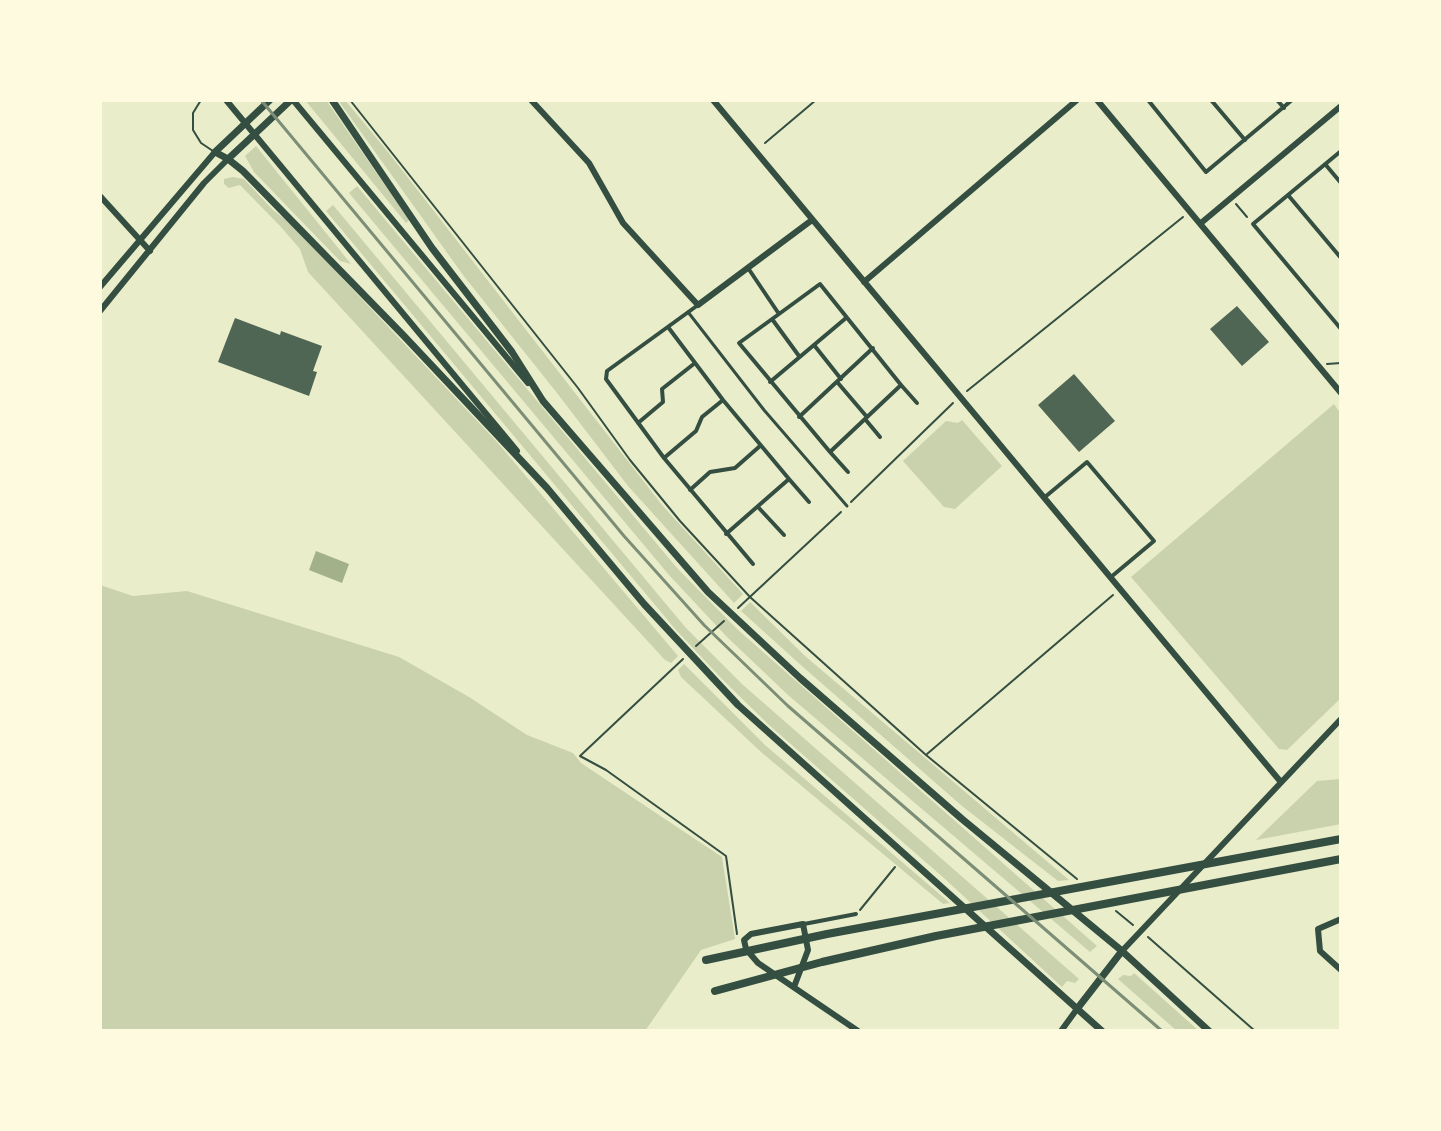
<!DOCTYPE html>
<html>
<head>
<meta charset="utf-8">
<style>
	body { margin:0 }
	#map { position:relative; width:1441px; height:1131px; overflow:hidden; background:#e9edc9; font-family:Arial,sans-serif }
	canvas { display:block }
	.frame { position:absolute; inset:0; border:102px solid #fefae0; pointer-events:none }
</style>
</head>
<body>
<div id="map">
<canvas width="1441" height="1131"></canvas>
<div class="frame"></div>
</div>
<script>
const c = document.querySelector('canvas').getContext('2d');
c.lineJoin = 'round';
function fillPath(path, color) {
  c.fillStyle = color;
  c.fill(path, 'evenodd');
}
function poly(rows) {
  const path = new Path2D();
  for (const r of rows) {
    path.moveTo(r[0], r[1]);
    for (let i = 2; i < r.length; i += 2) path.lineTo(r[i], r[i + 1]);
  }
  return path;
}
function strokePath(path, color, width, dash) {
  c.strokeStyle = color;
  c.lineWidth = width;
  c.lineCap = dash ? 'butt' : 'round';
  c.setLineDash(dash || []);
  c.stroke(path);
}
fillPath(poly([
	[305,100,326,100,409,220,406,223],
	[338,100,345,100,388,152,662,505,743,594,734,603,628,486,557,393,463,275],
	[256,146,351,264,340,261,254,172,245,156],
	[233,177,244,179,273,210,291,224,497,442,678,656,671,663,665,660,308,272,300,249,281,227,240,185,229,188,224,184,224,179],
	[357,186,677,568,737,629,1097,946,1090,952,788,695,727,637,669,575,349,193],
	[333,205,686,628,742,684,1079,979,1075,983,1067,981,1062,987,945,879,769,725,723,680,676,630,326,211],
	[1334,404,1341,414,1341,698,1287,750,1279,749,1131,577],
	[962,420,1002,466,955,509,944,507,903,461,946,421,958,423],
	[100,585,133,596,187,591,399,657,469,697,527,735,573,753,581,763,722,857,735,939,701,950,645,1031,100,1031],
	[750,602,805,656,1069,880,1058,881,962,806,803,667,741,611],
	[684,664,765,745,950,903,943,904,761,752,681,677,678,670],
	[1341,779,1341,824,1256,840,1317,781],
	[1134,973,1199,1031,1177,1031,1118,979,1123,975,1131,976]
]), '#cad2ad');
fillPath(poly([
	[316,551,349,564,342,583,309,570]
]), '#a3b18a');
fillPath(poly([
	[1237,306,1269,342,1242,366,1210,329],
	[235,318,280,335,281,331,322,346,313,371,317,372,309,396,218,362],
	[1074,374,1115,421,1079,452,1038,405]
]), '#4f6655');
strokePath(poly([
	[350,100,578,388,630,460,680,521,750,597,926,755,1077,879],
	[765,143,816,100],
	[1236,204,1247,217],
	[1327,364,1341,363],
	[967,391,1183,217],
	[851,502,953,403],
	[738,608,841,512],
	[696,646,724,621],
	[683,659,580,756,606,770,726,856,737,934],
	[927,754,1113,595],
	[860,910,895,867],
	[1116,911,1133,925],
	[1148,937,1255,1031],
	[1073,1031,1082,1031]
]), '#344e41', 2);
strokePath(poly([
	[201,100,193,113,193,130,201,143,213,151]
]), '#344e41', 2);
strokePath(poly([
	[688,312,764,410,847,506]
]), '#344e41', 3);
strokePath(poly([
	[1148,100,1206,172,1292,100],
	[1211,100,1245,140],
	[1277,100,1284,108],
	[1341,151,1253,224,1341,329],
	[1325,164,1341,183],
	[1288,195,1341,258],
	[748,268,779,314,739,343,830,452,901,385,820,284,779,314],
	[698,305,607,371,606,379,664,458,753,564],
	[772,319,799,356],
	[668,327,723,400,789,479,726,534],
	[814,345,841,379],
	[770,382,846,318],
	[838,383,867,417],
	[901,385,917,403],
	[799,417,873,348],
	[865,419,880,437],
	[638,423,663,402,662,389,695,363],
	[830,452,848,472],
	[664,458,696,431,702,417,723,400],
	[789,479,809,502],
	[690,490,710,472,735,468,760,446],
	[1045,497,1087,462,1154,541,1111,577],
	[758,507,784,535],
	[804,924,856,914]
]), '#344e41', 4);
strokePath(poly([
	[226,100,517,451],
	[293,100,528,383],
	[531,100,589,163,623,223,698,305,812,220],
	[713,100,1280,781],
	[1097,100,1341,393],
	[100,196,150,251],
	[1201,223,1341,106],
	[864,282,1077,100],
	[100,287,215,152],
	[100,311,204,183,228,159],
	[1341,919,1318,929,1320,951,1341,970],
	[1122,951,1341,719],
	[794,987,808,950,803,924,751,934,744,940,746,949,758,963,858,1031],
	[1061,1031,1077,1009]
]), '#344e41', 6);
strokePath(poly([
	[270,100,215,152,228,159,243,171,404,336,547,488,644,604,738,705,1102,1031],
	[332,100,432,248,512,352,543,401,708,592,800,678,962,819,1122,951,1209,1031],
	[228,159,291,100],
	[1077,1009,1122,951]
]), '#344e41', 7);
strokePath(poly([
	[706,960,827,934,1341,839],
	[715,991,822,962,936,936,1341,859]
]), '#344e41', 8);
strokePath(poly([
	[261,100,624,536,704,625,788,706,1162,1031]
]), '#7c8e77', 3);
</script>
</body>
</html>
